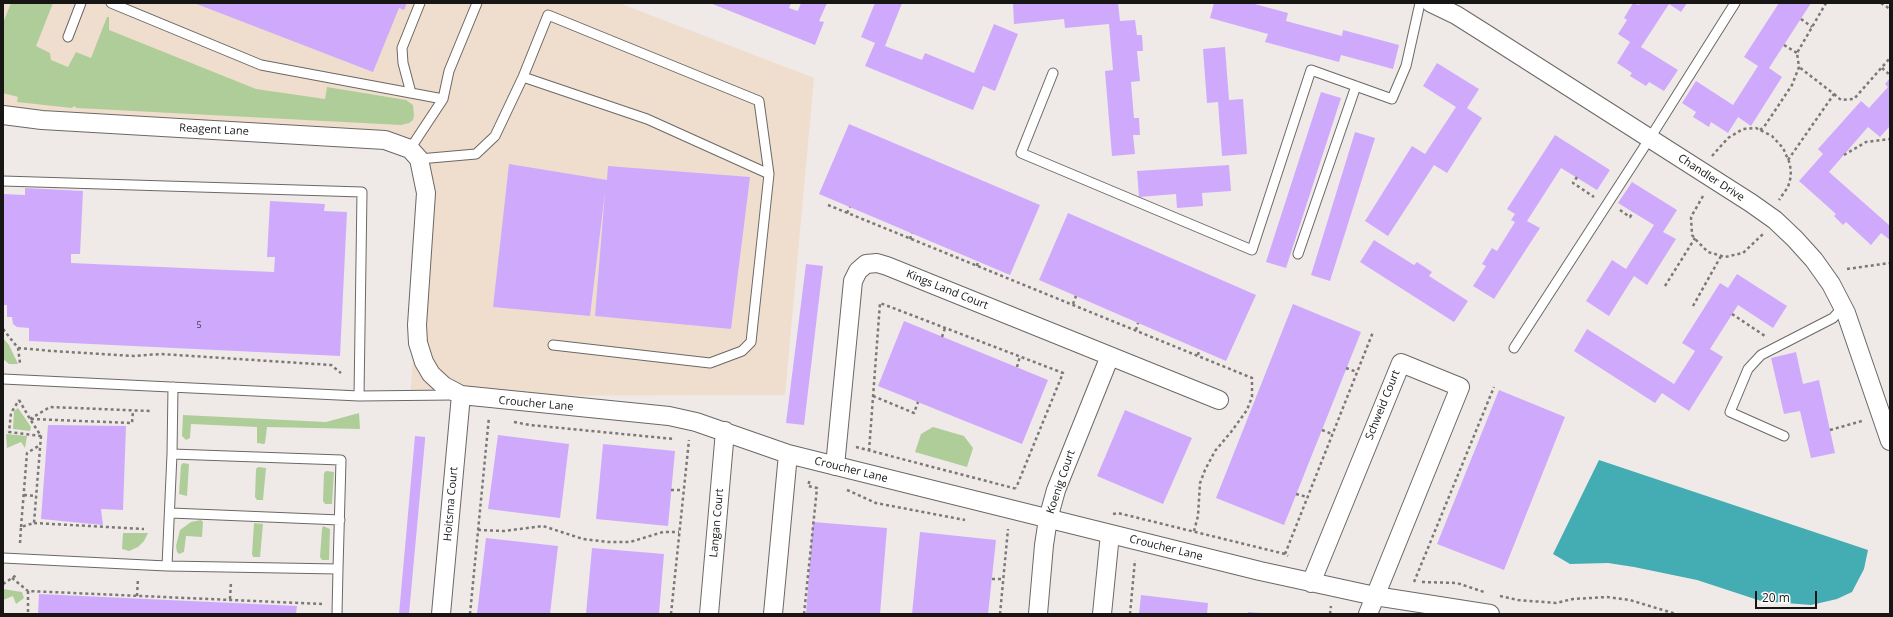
<!DOCTYPE html>
<html>
<head>
<meta charset="utf-8">
<style>
	body { margin:0 }
	#map { position:relative; width:1893px; height:617px; overflow:hidden; background:#efeae7; font-family:"Open Sans",sans-serif }
	canvas { display:block }
	.frame { position:absolute; inset:0; border:4px solid #171615; pointer-events:none }
	.scale { position:absolute; left:1755px; top:591px; width:62px; height:18px; box-sizing:border-box; border:2px solid #171615; border-top:0; padding-left:5px; font-size:12px; line-height:14px; white-space:nowrap; color:#171615; -webkit-text-stroke:3px #fff; paint-order:stroke }
</style>
</head>
<body>
<div id="map">
<canvas width="1893" height="617"></canvas>
<div class="frame"></div>
<div class="scale">20 m</div>
</div>
<script>
const c = document.querySelector('canvas').getContext('2d');
c.lineJoin = 'round';
function fillPath(path, color) {
  c.fillStyle = color;
  c.fill(path, 'evenodd');
}
function poly(rows) {
  const path = new Path2D();
  for (const r of rows) {
    path.moveTo(r[0], r[1]);
    for (let i = 2; i < r.length; i += 2) path.lineTo(r[i], r[i + 1]);
  }
  return path;
}
function strokePath(path, color, width, dash) {
  c.strokeStyle = color;
  c.lineWidth = width;
  c.lineCap = dash ? 'butt' : 'round';
  c.setLineDash(dash || []);
  c.stroke(path);
}
function write(font, color, halo, rows, align = 'center') {
  c.font = font + ' "Open Sans",sans-serif';
  c.lineWidth = 3;
  c.setLineDash([]);
  c.textBaseline = 'middle';
  c.strokeStyle = halo;
  c.fillStyle = color;
  for (const [text, x, y, turn = 0] of rows) {
    c.save();
    c.translate(x, y);
    c.rotate((+turn || 0) * Math.PI / 180);
    c.textAlign = isNaN(turn) ? turn : align;
    if (halo) c.strokeText(text, 0, 0);
    c.fillText(text, 0, 0);
    c.restore();
  }
}
fillPath(poly([
	[3,3,619,3,814,78,785,395,410,396,426,193,410,149,3,118]
]), '#efdecd');
fillPath(poly([
	[11,3,53,3,36,46,50,53,51,60,68,67,76,52,91,58,107,17,109,17,109,30,256,89,325,99,327,87,406,100,413,105,414,115,413,120,409,123,401,125,77,108,74,106,72,108,17,102,18,97,3,93,3,23],
	[3,338,9,345,18,364,9,364,3,359],
	[18,408,31,427,30,431,13,429,14,411],
	[359,413,360,429,267,427,265,443,264,444,257,443,257,427,191,424,190,438,186,440,182,436,183,415,326,422],
	[933,427,964,436,973,448,967,467,915,452,921,434],
	[6,434,27,436,25,448,21,442,7,448],
	[183,463,189,464,187,496,179,494,181,465],
	[258,467,266,468,263,500,257,500,255,497,256,469],
	[326,471,334,472,332,504,325,504,323,501,324,473],
	[201,520,203,522,202,537,186,536,184,552,179,554,177,552,176,546,180,530,191,522],
	[254,523,263,524,260,557,253,557,252,554],
	[323,526,330,529,329,560,322,560,320,557,322,529],
	[123,533,148,533,144,541,138,547,129,551,122,549],
	[3,589,22,592,24,598,16,604,13,596,3,600]
]), '#afcd99');
fillPath(poly([
	[1599,460,1868,550,1864,569,1852,592,1837,599,1811,605,1761,601,1697,580,1634,567,1608,563,1570,564,1553,554]
]), '#44adb4');
fillPath(poly([
	[194,3,407,3,404,10,399,8,373,72],
	[710,3,791,3,789,8,798,11,801,3,827,3,819,21,824,22,815,45],
	[875,3,902,3,885,46,922,60,925,53,974,73,994,24,1018,34,995,91,983,86,973,110,865,66,875,43,861,37],
	[1013,3,1118,3,1120,21,1135,20,1137,35,1142,35,1143,51,1137,51,1140,81,1131,82,1134,118,1139,118,1140,135,1133,135,1135,154,1112,156,1105,71,1113,70,1109,24,1065,28,1064,19,1014,24],
	[1214,3,1251,3,1288,13,1286,21,1342,36,1343,30,1399,45,1393,69,1341,55,1339,62,1265,42,1268,34,1210,18],
	[1633,3,1639,5,1640,3,1687,3,1681,12,1669,4,1641,47,1678,70,1664,91,1649,82,1646,86,1630,76,1632,73,1617,63,1630,42,1618,34,1627,20,1624,18],
	[1779,3,1811,3,1769,68,1782,77,1751,126,1738,117,1728,133,1711,122,1709,127,1693,117,1696,112,1682,103,1696,81,1733,105,1758,66,1744,57],
	[1225,47,1229,100,1243,99,1247,154,1222,156,1218,102,1207,103,1203,49],
	[1437,63,1479,89,1467,108,1482,118,1447,173,1434,165,1388,236,1365,221,1412,146,1425,154,1456,107,1423,86],
	[1890,78,1890,126,1880,137,1868,127,1829,172,1889,225,1890,223,1890,240,1881,233,1871,245,1846,222,1843,225,1834,216,1836,214,1799,181,1823,154,1818,149,1861,101,1869,108,1888,87,1885,84],
	[1321,92,1341,98,1286,268,1266,262],
	[849,124,1040,205,1010,275,819,194],
	[1355,132,1375,138,1330,281,1311,275],
	[1555,135,1610,170,1597,190,1561,168,1527,221,1540,228,1494,299,1473,286,1486,266,1482,264,1492,248,1497,251,1515,222,1511,220,1515,214,1507,209],
	[509,164,607,180,608,166,750,177,731,329,595,316,605,192,590,316,493,307],
	[1229,165,1231,191,1202,193,1203,206,1177,208,1176,194,1139,197,1137,171],
	[1632,182,1677,210,1663,232,1676,239,1647,285,1634,276,1609,316,1586,301,1612,260,1626,269,1654,225,1618,203],
	[25,188,83,191,80,254,71,254,71,263,274,272,275,257,267,257,270,201,325,204,324,211,347,212,340,356,29,341,29,328,17,327,13,324,12,317,7,317,7,305,3,305,3,194,25,195],
	[1068,213,1256,295,1226,361,1039,280],
	[1374,240,1414,265,1417,262,1432,272,1429,276,1468,301,1454,322,1360,262],
	[806,264,823,266,804,425,786,423],
	[1737,274,1787,306,1773,328,1738,305,1710,349,1723,357,1689,411,1662,393,1655,403,1574,351,1587,329,1674,384,1695,351,1682,343,1720,283,1728,288],
	[1293,304,1361,332,1284,525,1216,498],
	[904,321,1048,380,1022,444,878,386],
	[1796,352,1803,384,1819,380,1835,453,1811,458,1800,411,1784,414,1771,358],
	[1499,390,1565,417,1504,570,1437,544],
	[1125,410,1192,438,1163,504,1097,476],
	[48,425,126,426,123,510,101,509,103,525,41,519],
	[498,435,569,444,560,518,488,509],
	[415,436,425,437,425,440,409,614,399,614],
	[603,444,675,451,668,526,596,519],
	[813,522,887,528,880,614,806,614],
	[920,532,996,540,988,614,912,614],
	[486,538,558,546,550,614,477,614],
	[592,548,664,554,659,614,586,614],
	[39,594,297,606,296,614,38,614],
	[1141,595,1208,603,1207,614,1139,614],
	[1248,612,1261,613,1261,614,1248,614]
]), '#cfaafc');
const lane = poly([
	[111,3,261,65,443,99],
	[68,37,81,3],
	[1053,73,1021,153,1252,250,1311,70,1392,99,1406,66,1420,3],
	[523,77,647,119,769,174],
	[411,93,403,63,402,48,420,3],
	[410,149,443,99,449,71,477,3],
	[419,159,476,154,495,136,523,77,548,15,759,101,769,174,751,342,742,351,710,363,553,345],
	[3,181,362,192,359,396],
	[1298,254,1356,86],
	[1514,348,1650,138,1735,3],
	[3,379,359,396,453,395],
	[1784,436,1730,412,1748,369,1761,355,1833,318,1843,307],
	[171,513,340,520],
	[3,558,167,566,338,569,341,460,172,454,173,387],
	[167,566,172,454],
	[337,614,338,569]
]);
const street = poly([
	[1431,3,1456,15,1483,32,1751,203,1775,220,1795,239,1814,260,1831,284,1846,313,1890,441],
	[3,115,42,120,385,140,410,149,419,159,426,193,417,325,418,343,424,362,431,374,444,386,461,395,669,416,696,422,788,454,1260,571,1375,596,1490,614],
	[835,466,853,281,858,271,866,264,877,263,887,266,1219,400],
	[1311,583,1401,363,1460,387,1368,614],
	[441,614,461,395],
	[709,614,725,431],
	[773,614,788,454],
	[1038,614,1044,545,1048,519,1056,490,1110,356],
	[1102,614,1110,534]
]);
strokePath(lane, '#6c6865', 11);
strokePath(street, '#6c6865', 20);
strokePath(poly([
	[1881,3,1890,9],
	[1801,19,1812,27],
	[1784,45,1797,53],
	[1882,68,1890,75],
	[1834,94,1841,100,1854,99,1890,58],
	[1760,130,1764,127,1792,85,1799,67,1797,53,1826,3],
	[1844,155,1866,142,1890,139],
	[1712,156,1728,138,1743,129,1756,128,1772,136,1783,148,1790,164,1791,176,1788,187,1779,200],
	[1788,160,1834,94,1799,67],
	[1577,177,1573,183,1594,197],
	[1703,196,1691,217,1692,235,1697,241,1708,252,1725,257,1743,253,1763,234],
	[828,205,1252,378,1252,397,1247,410,1231,432,1215,451,1205,470,1200,483,1198,516,1194,531],
	[1620,210,1630,217,1633,212],
	[847,213,850,207],
	[910,239,912,233],
	[977,266,978,261],
	[1847,269,1890,263],
	[1665,286,1695,238],
	[1073,304,1076,296],
	[1693,306,1721,256],
	[1732,314,1765,336],
	[3,329,18,348,20,363],
	[1136,330,1138,323],
	[942,337,945,328],
	[18,348,52,351,134,356,161,354,331,365,341,373],
	[1198,355,1199,350],
	[1017,367,1020,356],
	[1346,368,1357,372],
	[873,396,914,413,918,402],
	[19,400,30,419,41,436,9,432,11,413,19,400],
	[30,419,50,407,150,411],
	[31,419,132,423,133,411],
	[514,422,530,425,674,439],
	[1322,430,1332,434],
	[1830,430,1862,421],
	[856,447,1017,489],
	[869,451,880,303,1063,373,1016,488],
	[671,490,683,490],
	[847,490,876,503,965,520],
	[1296,494,1307,497],
	[24,495,36,496],
	[1113,514,1118,513,1285,554,1288,556],
	[34,523,144,529],
	[21,527,27,453,40,445],
	[478,530,504,531,543,526,583,539,608,542,630,542,663,532,679,532],
	[20,543,21,527,34,523,41,436],
	[1285,554,1373,332],
	[12,578,28,591,322,604],
	[992,579,1004,579],
	[1414,582,1494,387],
	[1422,582,1457,583,1484,592],
	[3,584,18,574],
	[28,591,28,614],
	[137,596,138,578],
	[1500,596,1518,600,1556,603,1573,599,1607,597,1630,600,1676,614],
	[230,599,231,582],
	[470,614,489,417],
	[671,614,689,440],
	[804,614,817,488,808,486,810,479],
	[1000,614,1008,529],
	[1130,614,1135,560],
	[1330,614,1331,606]
]), '#7b7876', 2.5, [3, 3]);
strokePath(lane, '#fff', 9);
strokePath(street, '#fff', 18);
write('9px', '#453b4f', null, [
	["5",199,325]
]);
write('11px', '#171615', '#fff', [
	["Reagent Lane",214,130,3],
	["Chandler Drive",1711,178,33],
	["Kings Land Court",947,290,22],
	["Croucher Lane",536,404,5],
	["Schweid Court",1383,405,-68],
	["Croucher Lane",851,470,14],
	["Koenig Court",1061,482,-71],
	["Hoitsma Court",451,504,-85],
	["Langan Court",717,523,-85],
	["Croucher Lane",1166,548,14]
]);
</script>
</body>
</html>
